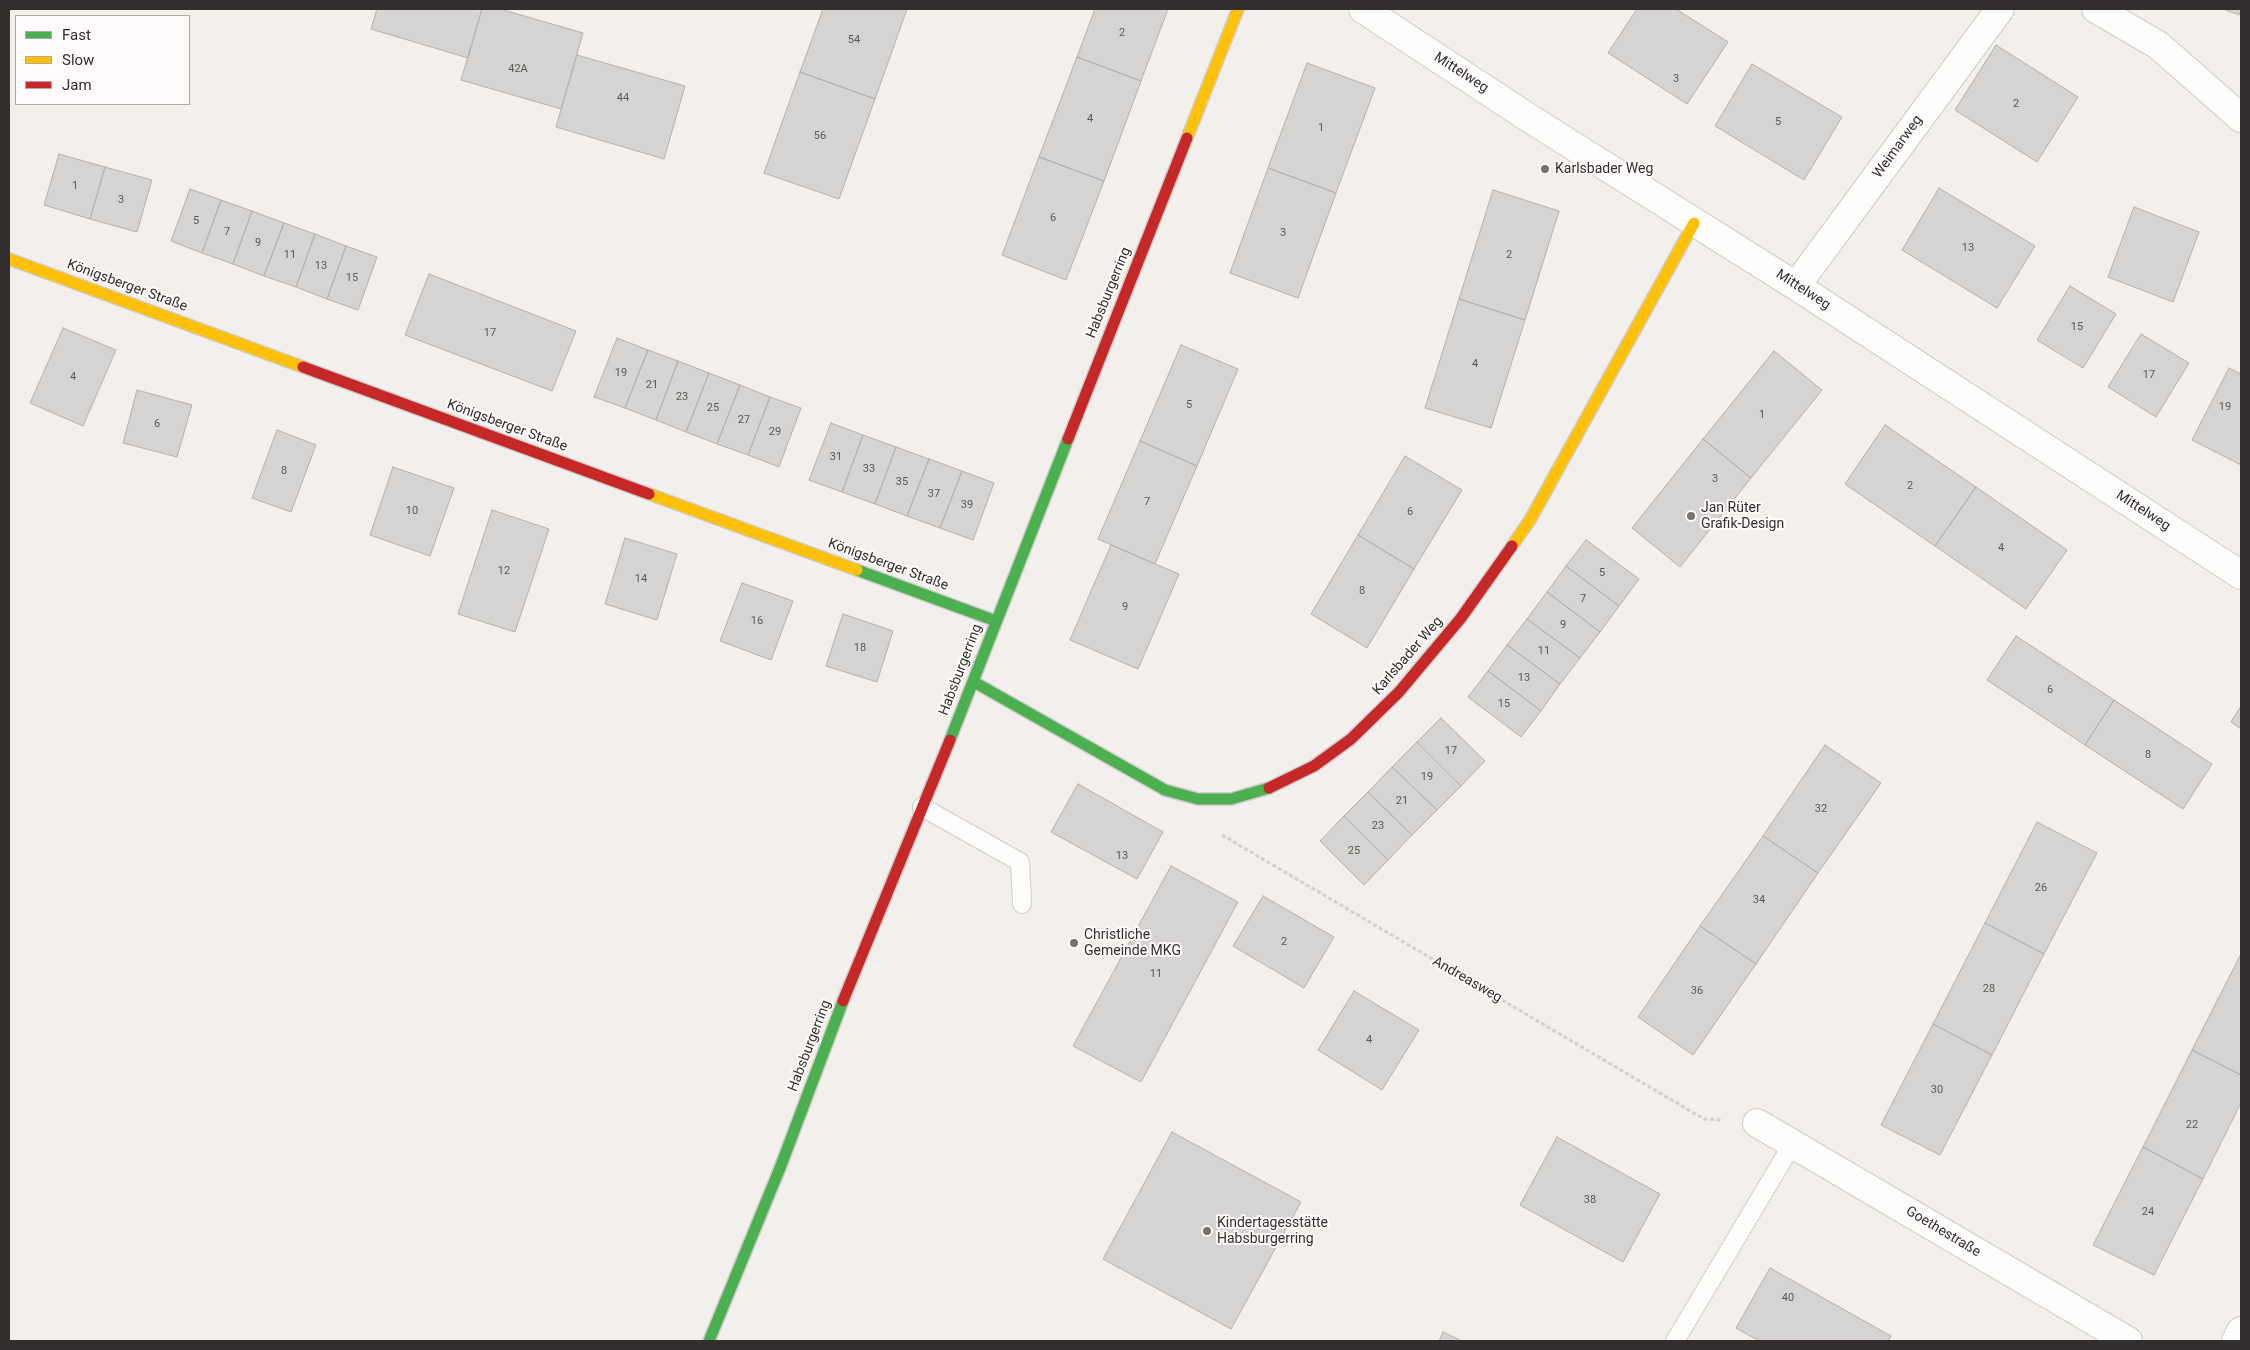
<!DOCTYPE html>
<html>
<head>
<meta charset="utf-8">
<style>
	body { margin:0 }
	#map { position:relative; width:2250px; height:1350px; overflow:hidden; background:#f2efed; font-family:Roboto,sans-serif }
	canvas { display:block }
	.frame { position:absolute; inset:0; border:10px solid #312e2d; pointer-events:none }
	.legend { position:absolute; left:15px; top:15px; width:175px; height:90px; box-sizing:border-box; background:#fffcfb; border:1px solid #adaaa9; margin:0; padding:6px 9px; list-style:none; font-size:15px; color:#312e2d }
	.legend li { display:flex; align-items:center; gap:10px; height:25px }
	.legend b { width:25px; border:1px solid #adaaa9 }
</style>
</head>
<body>
<div id="map">
<canvas width="2250" height="1350"></canvas>
<div class="frame"></div>
<ul class="legend">
<li><b style="height:6px;background:#4caf50"></b>Fast</li>
<li><b style="height:6px;background:#ffc107"></b>Slow</li>
<li><b style="height:6px;background:#c62828"></b>Jam</li>
</ul>
</div>
<script>
const c = document.querySelector('canvas').getContext('2d');
c.lineJoin = 'round';
function fillPath(path, color) {
  c.fillStyle = color;
  c.fill(path, 'evenodd');
}
function poly(rows) {
  const path = new Path2D();
  for (const r of rows) {
    path.moveTo(r[0], r[1]);
    for (let i = 2; i < r.length; i += 2) path.lineTo(r[i], r[i + 1]);
  }
  return path;
}
function strokePath(path, color, width, dash) {
  c.strokeStyle = color;
  c.lineWidth = width;
  c.lineCap = dash ? 'butt' : 'round';
  c.setLineDash(dash || []);
  c.stroke(path);
}
function write(font, color, halo, rows, align = 'center') {
  c.font = font + ' Roboto,sans-serif';
  c.lineWidth = 4;
  c.setLineDash([]);
  c.textBaseline = 'middle';
  c.strokeStyle = halo;
  c.fillStyle = color;
  for (const [text, x, y, turn = 0] of rows) {
    c.save();
    c.translate(x, y);
    c.rotate((+turn || 0) * Math.PI / 180);
    c.textAlign = isNaN(turn) ? turn : align;
    if (halo) c.strokeText(text, 0, 0);
    c.fillText(text, 0, 0);
    c.restore();
  }
}
const building = poly([
	[377,9,482,9,468,58,371,29,377,9],
	[482,9,500,9,583,33,561,109,461,80,482,9],
	[823,9,907,9,875,99,800,72,823,9],
	[1095,9,1168,9,1141,81,1077,57,1095,9],
	[1637,9,1676,9,1728,42,1687,104,1608,53,1637,9],
	[2223,9,2241,9,2241,10,2239,15,2223,9],
	[1996,45,2078,97,2037,162,1955,110,1996,45],
	[577,55,685,86,664,159,556,127,577,55],
	[1077,57,1141,81,1104,181,1039,157,1077,57],
	[1307,63,1375,88,1336,193,1268,168,1307,63],
	[1752,64,1842,117,1804,180,1715,126,1752,64],
	[800,72,875,99,839,199,764,173,800,72],
	[59,154,105,167,90,219,44,205,59,154],
	[1039,157,1104,181,1066,280,1002,255,1039,157],
	[105,167,152,180,137,232,90,219,105,167],
	[1268,168,1336,193,1298,298,1230,273,1268,168],
	[1939,188,2035,246,1997,308,1902,250,1939,188],
	[190,189,221,200,202,253,171,241,190,189],
	[1493,190,1559,211,1525,320,1459,299,1493,190],
	[221,200,252,211,233,264,202,253,221,200],
	[2134,207,2199,232,2173,302,2108,277,2134,207],
	[252,211,284,223,264,276,233,264,252,211],
	[284,223,315,234,296,287,264,276,284,223],
	[315,234,346,246,327,299,296,287,315,234],
	[346,246,377,257,358,310,327,299,346,246],
	[429,274,576,331,552,391,405,335,429,274],
	[2070,286,2116,314,2083,368,2037,340,2070,286],
	[1459,299,1525,320,1491,428,1425,408,1459,299],
	[63,328,116,350,83,426,30,403,63,328],
	[2141,334,2189,363,2156,417,2108,387,2141,334],
	[617,338,648,350,625,408,594,397,617,338],
	[1181,345,1238,369,1197,466,1140,441,1181,345],
	[648,350,678,361,656,420,625,408,648,350],
	[1774,351,1822,390,1751,478,1703,439,1774,351],
	[678,361,709,373,686,432,656,420,678,361],
	[2229,368,2241,374,2241,465,2192,440,2229,368],
	[709,373,740,385,717,444,686,432,709,373],
	[740,385,770,397,748,455,717,444,740,385],
	[137,390,192,405,177,457,123,443,137,390],
	[770,397,801,408,779,467,748,455,770,397],
	[831,423,863,435,842,492,809,480,831,423],
	[1885,425,1976,487,1935,546,1845,484,1885,425],
	[277,430,316,445,291,512,252,498,277,430],
	[863,435,896,447,875,504,842,492,863,435],
	[1703,439,1751,478,1680,567,1632,528,1703,439],
	[1140,441,1197,466,1155,564,1098,539,1140,441],
	[896,447,929,459,907,516,875,504,896,447],
	[1405,456,1462,490,1414,569,1358,535,1405,456],
	[929,459,962,471,940,528,907,516,929,459],
	[393,467,454,488,430,556,370,535,393,467],
	[962,471,994,483,973,540,940,528,962,471],
	[1976,487,2067,550,2026,609,1935,546,1976,487],
	[492,510,549,529,515,632,458,614,492,510],
	[1358,535,1414,569,1367,648,1311,614,1358,535],
	[625,538,677,554,657,620,605,604,625,538],
	[1586,540,1639,579,1619,606,1566,566,1586,540],
	[1111,545,1179,574,1138,669,1070,640,1111,545],
	[1566,566,1619,606,1600,632,1547,592,1566,566],
	[742,583,793,601,771,660,720,641,742,583],
	[1547,592,1600,632,1580,658,1527,619,1547,592],
	[843,614,893,631,877,682,826,666,843,614],
	[1527,619,1580,658,1560,684,1507,645,1527,619],
	[2016,636,2114,700,2085,745,1987,680,2016,636],
	[1507,645,1560,684,1541,711,1488,671,1507,645],
	[1488,671,1541,711,1521,737,1468,697,1488,671],
	[2114,700,2212,764,2183,809,2085,745,2114,700],
	[2241,706,2241,729,2231,722,2241,706],
	[1441,718,1485,761,1461,786,1417,742,1441,718],
	[1417,742,1461,786,1437,810,1392,767,1417,742],
	[1825,745,1881,783,1818,873,1763,836,1825,745],
	[1392,767,1437,810,1412,835,1368,792,1392,767],
	[1078,784,1163,832,1137,879,1051,832,1078,784],
	[1368,792,1412,835,1388,860,1344,816,1368,792],
	[1344,816,1388,860,1364,885,1320,841,1344,816],
	[2037,822,2097,853,2044,954,1985,923,2037,822],
	[1763,836,1818,873,1756,964,1700,926,1763,836],
	[1171,866,1238,902,1141,1082,1073,1046,1171,866],
	[1263,896,1334,937,1304,988,1233,946,1263,896],
	[1985,923,2044,954,1992,1055,1933,1024,1985,923],
	[1700,926,1756,964,1693,1055,1638,1017,1700,926],
	[2241,954,2241,1075,2192,1050,2241,954],
	[1354,991,1419,1030,1382,1090,1318,1050,1354,991],
	[1933,1024,1992,1055,1940,1155,1881,1125,1933,1024],
	[2192,1050,2241,1075,2241,1103,2203,1179,2143,1147,2192,1050],
	[1172,1132,1301,1202,1231,1329,1103,1259,1172,1132],
	[1557,1137,1660,1194,1623,1262,1520,1205,1557,1137],
	[2143,1147,2203,1179,2154,1275,2093,1245,2143,1147],
	[1770,1268,1891,1336,1888,1341,1759,1341,1736,1328,1770,1268],
	[1443,1332,1462,1341,1439,1341,1443,1332]
]);
fillPath(building, '#d6d4d2');
strokePath(building, '#b2b0ae', 1);
const lane = poly([
	[922,807,1020,862,1022,904],
	[1675,1341,1793,1143]
]);
const street = poly([
	[1363,9,1529,118,1796,286,2241,575],
	[2096,9,2158,45,2241,118],
	[1796,286,2000,9],
	[1757,1123,2128,1341],
	[2236,1341,2241,1331]
]);
const fast = poly([
	[857,570,996,621],
	[974,682,1165,790,1198,799,1231,799,1269,788],
	[950,740,1068,439],
	[709,1341,780,1168,843,1001]
]);
const slow = poly([
	[1187,138,1238,9],
	[9,259,303,367],
	[649,494,857,570],
	[1512,546,1530,520,1694,223]
]);
const jam = poly([
	[303,367,649,494],
	[1068,439,1187,138],
	[1269,788,1314,766,1351,739,1399,692,1461,618,1512,546],
	[843,1001,950,740]
]);
strokePath(lane, '#cfcdcb', 20);
strokePath(street, '#cfcdcb', 30);
strokePath(fast, '#cfcdcb', 14);
strokePath(slow, '#cfcdcb', 14);
strokePath(jam, '#cfcdcb', 14);
strokePath(poly([
	[1222,835,1704,1119,1723,1120]
]), '#d2d0d0', 3, [4, 2.5]);
strokePath(lane, '#fdfdfc', 18);
strokePath(street, '#fdfdfc', 28);
strokePath(fast, '#4caf50', 11);
strokePath(slow, '#ffc107', 11);
strokePath(jam, '#c62828', 11);
for (const [x, y, r, color] of [
	[1545,169,5,"#757270"],
	[1691,516,5,"#757270"],
	[1074,943,5,"#757270"],
	[1207,1231,5,"#757270"]
]) {
  const dot = new Path2D();
  dot.arc(x, y, r, 0, 2 * Math.PI);
  c.fillStyle = color;
  c.fill(dot);
  strokePath(dot, '#fffcfb', 2);
}
write('11px', '#5a5856', null, [
	["2",1122,33],
	["54",854,40],
	["42A",518,69],
	["3",1676,79],
	["44",623,98],
	["2",2016,104],
	["4",1090,119],
	["5",1778,122],
	["1",1321,128],
	["56",820,136],
	["1",75,186],
	["3",121,200],
	["6",1053,218],
	["5",196,221],
	["7",227,232],
	["3",1283,233],
	["9",258,243],
	["13",1968,248],
	["11",290,255],
	["2",1509,255],
	["13",321,266],
	["15",352,278],
	["15",2077,327],
	["17",490,333],
	["4",1475,364],
	["19",621,373],
	["17",2149,375],
	["4",73,377],
	["21",652,385],
	["23",682,397],
	["5",1189,405],
	["19",2225,407],
	["25",713,408],
	["1",1762,415],
	["27",744,420],
	["6",157,424],
	["29",775,432],
	["31",836,457],
	["33",869,469],
	["8",284,471],
	["3",1715,479],
	["35",902,482],
	["2",1910,486],
	["37",934,494],
	["7",1147,502],
	["39",967,505],
	["10",412,511],
	["6",1410,512],
	["4",2001,548],
	["12",504,571],
	["5",1602,573],
	["14",641,579],
	["8",1362,591],
	["7",1583,599],
	["9",1125,607],
	["16",757,621],
	["9",1563,625],
	["18",860,648],
	["11",1544,651],
	["13",1524,678],
	["6",2050,690],
	["15",1504,704],
	["17",1451,751],
	["8",2148,755],
	["19",1427,777],
	["21",1402,801],
	["32",1821,809],
	["23",1378,826],
	["25",1354,851],
	["13",1122,856],
	["26",2041,888],
	["34",1759,900],
	["2",1284,942],
	["11",1156,974],
	["28",1989,989],
	["36",1697,991],
	["4",1369,1040],
	["30",1937,1090],
	["22",2192,1125],
	["38",1590,1200],
	["24",2148,1212],
	["40",1788,1298]
]);
write('14px', '#312e2d', '#fffcfb', [
	["Mittelweg",1461,73,33],
	["Weimarweg",1898,147,-54],
	["Königsberger Straße",127,286,20],
	["Mittelweg",1803,290,33],
	["Habsburgerring",1109,293,-68],
	["Königsberger Straße",507,426,20],
	["Mittelweg",2143,511,33],
	["Königsberger Straße",888,565,20],
	["Karlsbader Weg",1408,656,-49],
	["Habsburgerring",961,670,-69],
	["Andreasweg",1467,980,30],
	["Habsburgerring",810,1046,-69],
	["Goethestraße",1943,1232,31]
]);
write('14px', '#312e2d', '#fffcfb', [
	["Karlsbader Weg",1555,169],
	["Jan Rüter",1701,508],
	["Grafik-Design",1701,524],
	["Christliche",1084,935],
	["Gemeinde MKG",1084,951],
	["Kindertagesstätte",1217,1223],
	["Habsburgerring",1217,1239]
], 'left');
</script>
</body>
</html>
